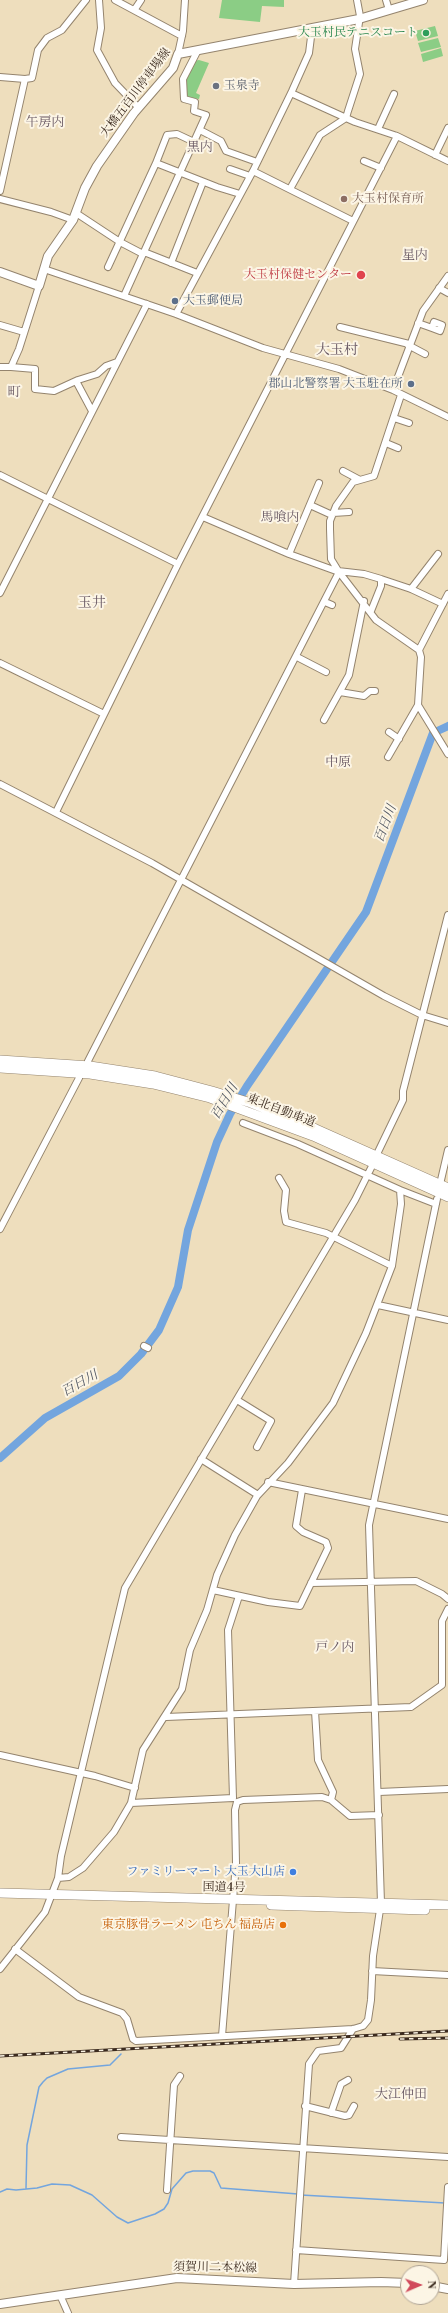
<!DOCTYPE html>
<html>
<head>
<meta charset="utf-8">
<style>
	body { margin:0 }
	#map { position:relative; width:448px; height:2313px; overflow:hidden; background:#eedebd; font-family:"Libre Bodoni",serif }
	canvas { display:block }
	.north { position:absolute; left:400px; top:2265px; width:40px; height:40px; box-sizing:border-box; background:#fcf5e5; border:1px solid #afa495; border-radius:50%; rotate:88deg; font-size:11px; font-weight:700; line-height:16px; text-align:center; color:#3b2a1e }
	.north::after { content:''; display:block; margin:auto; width:14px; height:18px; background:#d1495b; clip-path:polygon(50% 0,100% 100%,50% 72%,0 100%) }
</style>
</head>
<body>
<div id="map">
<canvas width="448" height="2313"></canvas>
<div class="north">N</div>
</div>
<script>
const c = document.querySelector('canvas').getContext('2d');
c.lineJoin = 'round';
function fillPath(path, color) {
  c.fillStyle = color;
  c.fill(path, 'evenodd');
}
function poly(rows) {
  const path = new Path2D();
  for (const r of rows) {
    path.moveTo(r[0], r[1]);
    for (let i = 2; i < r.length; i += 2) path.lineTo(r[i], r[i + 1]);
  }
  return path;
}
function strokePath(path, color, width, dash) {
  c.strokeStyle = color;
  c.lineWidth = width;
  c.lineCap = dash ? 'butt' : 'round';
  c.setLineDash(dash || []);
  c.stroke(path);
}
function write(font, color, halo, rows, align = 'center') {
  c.font = font + ' "Libre Bodoni","Noto Serif JP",serif';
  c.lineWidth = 4;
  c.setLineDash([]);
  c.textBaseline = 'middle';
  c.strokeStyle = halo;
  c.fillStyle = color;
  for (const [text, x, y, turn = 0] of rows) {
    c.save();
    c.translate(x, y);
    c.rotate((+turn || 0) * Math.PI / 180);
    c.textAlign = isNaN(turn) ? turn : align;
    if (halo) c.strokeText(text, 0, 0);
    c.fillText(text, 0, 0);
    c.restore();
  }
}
fillPath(poly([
	[222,0,284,0,284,7,262,6,260,22,219,18],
	[435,26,438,36,418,41,415,31],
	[438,38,441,47,421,52,418,43],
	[441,48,443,56,423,62,421,54],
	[199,60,209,63,196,93,200,95,199,99,187,97,185,80,193,61]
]), '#8bcd85');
strokePath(poly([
	[26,2188,27,2145,39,2087,43,2082,47,2078,68,2069,110,2065,121,2054],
	[0,2192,7,2189,16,2190,37,2188,52,2184,70,2185,92,2195,117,2217,128,2223,155,2214,164,2209,168,2203,172,2189,186,2173,193,2171,210,2171,214,2173,221,2188,298,2194],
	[301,2195,445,2203]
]), '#73a5de', 1.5);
strokePath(poly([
	[0,1458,45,1418,119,1376,141,1354,159,1330,178,1287,188,1230,217,1142,230,1114,247,1086,366,912,433,733,448,726]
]), '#73a5de', 8);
const minor = poly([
	[99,0,101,28,97,50,115,83,138,107],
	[115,0,182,36],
	[386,0,389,10],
	[135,9,141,0],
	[178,54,183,31,185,0],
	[0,77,25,79],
	[291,93,355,122,397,136,448,161],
	[378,129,394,94],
	[200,130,221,141,226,151,257,162],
	[435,155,448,128],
	[364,161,381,168],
	[156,163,167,135,177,134,194,142],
	[230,169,250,176],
	[253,171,353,221],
	[290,189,320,135,346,118,348,111,360,74,355,49,360,16,357,0],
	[0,191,25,79,32,78,38,50,47,38,62,30,86,0],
	[0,199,51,212,73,220],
	[76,213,120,242,143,254,144,252],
	[171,263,203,182],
	[108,267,156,163,217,187,240,194],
	[44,269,176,314,263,348,339,369,393,390,448,417],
	[197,273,144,252,206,115,194,111,195,102,184,99,183,79,198,50],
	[439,288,448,293],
	[124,296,143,254],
	[176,314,253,171,292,91,309,53,312,29],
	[418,323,432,328,440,331,442,325,434,322,432,328],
	[0,325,24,332],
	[340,327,409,344],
	[408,345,425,354],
	[0,367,11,367,19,349,39,286],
	[11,367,35,369,35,389,54,391,78,380,97,374,106,366,117,362],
	[76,381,92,411],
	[393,390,423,311,448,276],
	[394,418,409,423],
	[386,443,398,448],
	[343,471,358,479],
	[0,475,178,564],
	[310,505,332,515],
	[333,513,349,512],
	[203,517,289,554,339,572],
	[289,554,319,483],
	[338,571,364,574,381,579,381,586,371,611],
	[381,579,411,589,443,604],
	[411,589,438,554],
	[0,593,147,304],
	[325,602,332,605],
	[419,650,448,594],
	[297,657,326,672],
	[0,663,104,714],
	[340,692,364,696,370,691,375,691],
	[418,705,448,754],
	[324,720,349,675,364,601],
	[389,732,399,739],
	[388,757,418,705,421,657,419,650,376,620,339,572,331,559,330,529,330,521,336,506,353,482,374,476,401,395],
	[0,784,152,863,384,996,422,1015,448,1023],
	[56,812,178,564,397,136],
	[88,1061,339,572],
	[378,1152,403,1100,403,1091,448,915],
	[279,1178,286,1190,284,1211,286,1222,326,1233,392,1266],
	[441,1180,448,1150],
	[400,1190,436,1204],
	[0,1229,79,1078],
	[378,1305,448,1320],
	[144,1346,148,1348],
	[237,1400,271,1421,257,1447],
	[201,1459,258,1495],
	[268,1482,448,1519],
	[311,1583,416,1581,442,1594,448,1599],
	[213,1590,268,1602,300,1606,328,1548,326,1542,303,1532,296,1526,302,1490],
	[315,1711,318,1760,333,1792,331,1800],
	[166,1717,411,1707,442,1685,442,1621,448,1609],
	[0,1755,95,1776,135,1788],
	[379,1792,448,1789],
	[131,1803,233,1798,228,1630,239,1596],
	[58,1878,69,1877,83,1868,114,1832,131,1803,143,1750,182,1689,190,1650,207,1610,217,1575,235,1535,257,1496,288,1463,333,1403,366,1333,392,1266,401,1204,400,1190,298,1144,243,1123],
	[15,1949,79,1997,122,2013,127,2019,133,2039,136,2041,353,2029,363,2026,368,2020,371,2000,373,1956,381,1903,369,1525,437,1199],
	[0,1969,45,1912,58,1878,61,1856,125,1588,355,1200,371,1168],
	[372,1971,448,1975],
	[222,2036,236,1863,235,1810,237,1802,243,1800,322,1797,331,1800,350,1816,379,1815],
	[305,2106,345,2116,349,2115,354,2106],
	[331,2113,341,2084,348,2080],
	[121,2137,448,2157],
	[167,2190,174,2085,180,2076],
	[296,2250,444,2260,448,2187],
	[294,2284,309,2064,318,2051,341,2048,353,2029],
	[60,2295,68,2313]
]);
const major = poly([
	[0,272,39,286,48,256,73,220,85,188,97,166,134,113,173,68,178,54,359,19,423,0],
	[432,2286,448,2289],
	[0,2304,177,2278,294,2284,381,2282,408,2283]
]);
const highway = poly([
	[0,1060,90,1066,155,1076,212,1091,251,1103,316,1129,448,1188],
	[0,1068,90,1074,153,1084,210,1098,313,1136,448,1197],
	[0,1893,448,1905],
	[271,1905,425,1910]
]);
strokePath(minor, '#94846e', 8);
strokePath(major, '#94846e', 10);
strokePath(highway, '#94846e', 10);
strokePath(minor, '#fff', 6);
strokePath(major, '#fff', 8);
strokePath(highway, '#fff', 9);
const rail = poly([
	[400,2039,448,2038],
	[0,2056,448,2031]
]);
strokePath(rail, '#3b2a1e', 3);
strokePath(rail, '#fcf5e5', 1.5, [4.5]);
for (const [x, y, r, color] of [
	[426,33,4,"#2e9e5b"],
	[216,86,4,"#6b7280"],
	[344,199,4,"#8d6e63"],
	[361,275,5,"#e0444e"],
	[175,301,4,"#5c6f8a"],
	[411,384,4,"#5c6f8a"],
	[293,1872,4,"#3f7fe0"],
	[283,1925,4,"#e8710a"]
]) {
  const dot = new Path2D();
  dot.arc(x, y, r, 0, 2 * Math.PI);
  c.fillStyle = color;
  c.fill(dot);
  strokePath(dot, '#fcf5e5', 1.5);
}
write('12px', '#27864d', '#fcf5e5', [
	["大玉村民テニスコート",418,33]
], 'right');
write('12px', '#5b616d', '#fcf5e5', [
	["玉泉寺",224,86]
], 'left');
write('12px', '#3b2a1e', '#fcf5e5', [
	["大橋五百川停車場線",136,93,-53],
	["東北自動車道",281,1111,21],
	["国道4号",224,1888,1],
	["須賀川二本松線",215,2268,1]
]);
write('12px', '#785e54', '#fcf5e5', [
	["大玉村保育所",352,199]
], 'left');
write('12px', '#be3a42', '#fcf5e5', [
	["大玉村保健センター",352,275]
], 'right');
write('12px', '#4e5e75', '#fcf5e5', [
	["大玉郵便局",183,301],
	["郡山北警察署 大玉駐在所",403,384,"right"]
], 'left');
write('12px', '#366cbe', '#fcf5e5', [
	["ファミリーマート 大玉大山店",285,1872]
], 'right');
write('12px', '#c56008', '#fcf5e5', [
	["東京豚骨ラーメン 屯ちん 福島店",275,1925]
], 'right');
write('13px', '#675762', '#fcf5e5', [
	["午房内",45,123],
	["黒内",200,148],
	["星内",415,256],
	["町",14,393],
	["馬喰内",280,518],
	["中原",338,763],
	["戸ノ内",335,1648],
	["大江仲田",401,2095]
]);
write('italic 13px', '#4f5561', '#fcf5e5', [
	["百日川",386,824,-69],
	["百日川",225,1102,-59],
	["百日川",80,1384,-29]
]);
write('14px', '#675762', '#fcf5e5', [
	["大玉村",337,351],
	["玉井",92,604]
]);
</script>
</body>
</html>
